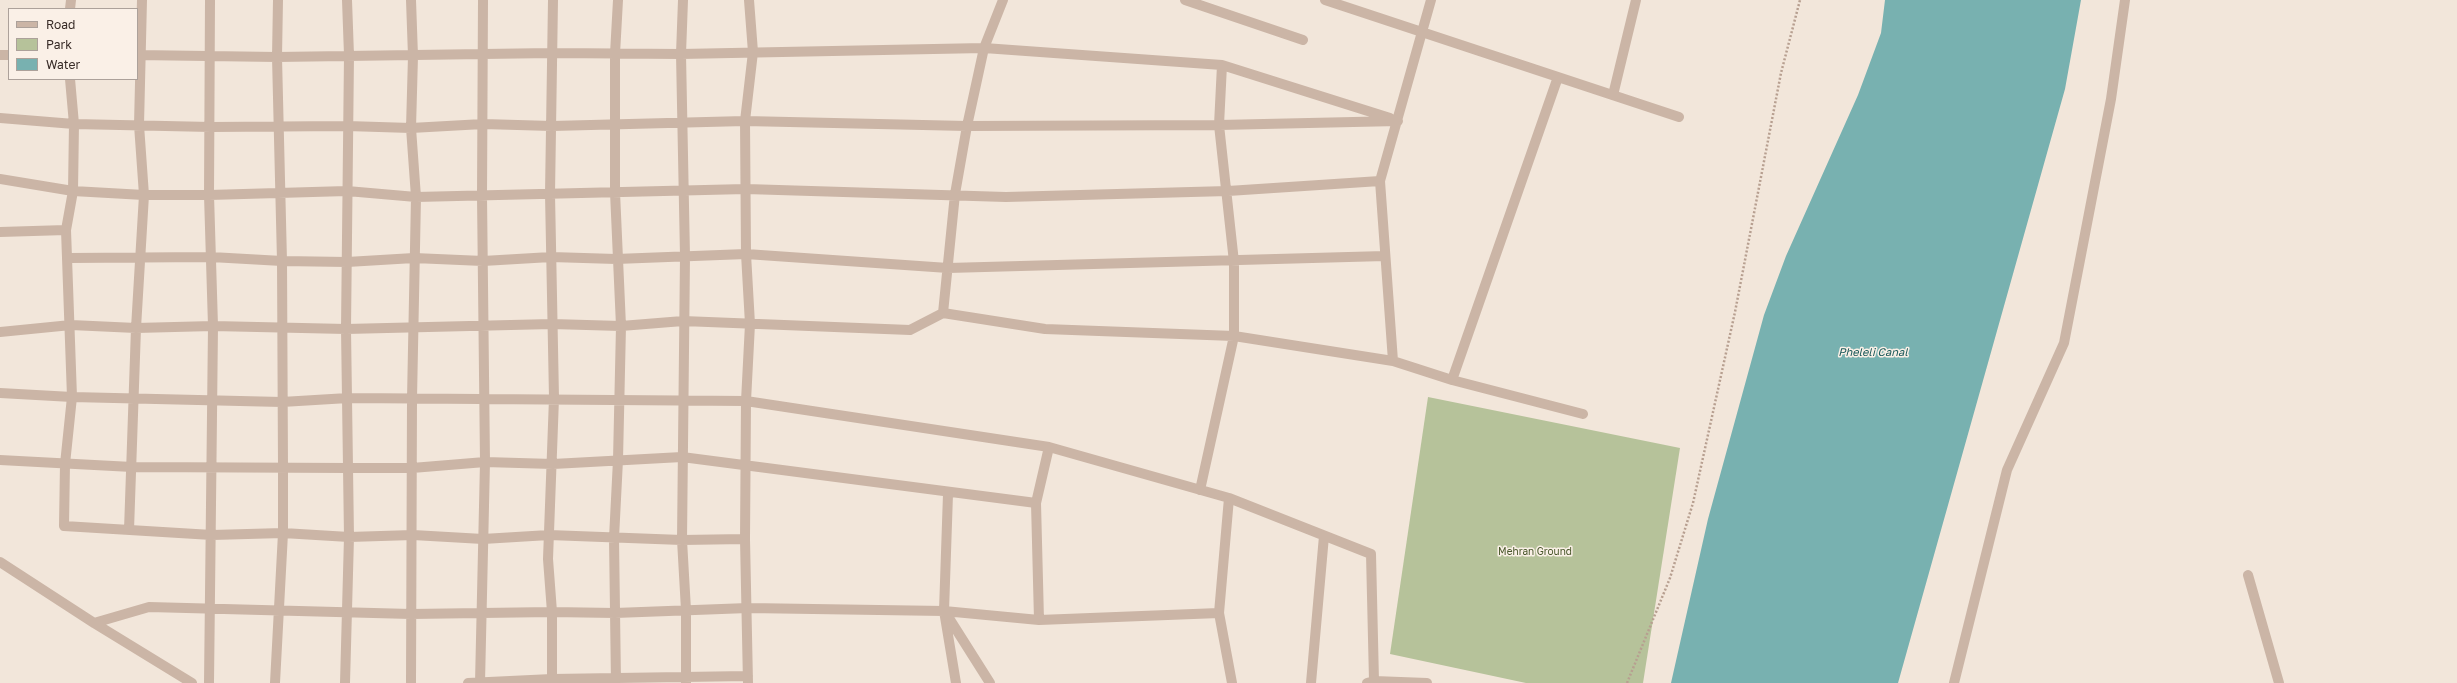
<!DOCTYPE html>
<html>
<head>
<meta charset="utf-8">
<style>
	body { margin:0 }
	#map { position:relative; width:2457px; height:683px; overflow:hidden; background:#f2e6da; font-family:"Golos Text",sans-serif }
	canvas { display:block }
	.legend { position:absolute; left:8px; top:8px; width:130px; height:72px; box-sizing:border-box; background:#faf0e7; border:1px solid #aca19a; margin:0; padding:5px 7px; list-style:none; font-size:12px; color:#372b27 }
	.legend li { display:flex; align-items:center; gap:8px; height:20px }
	.legend b { width:20px; border:1px solid #aca19a }
</style>
</head>
<body>
<div id="map">
<canvas width="2457" height="683"></canvas>
<ul class="legend">
<li><b style="height:5px;background:#cbb5a6"></b>Road</li>
<li><b style="height:11px;background:#b6c29a"></b>Park</li>
<li><b style="height:11px;background:#78b1b0"></b>Water</li>
</ul>
</div>
<script>
const c = document.querySelector('canvas').getContext('2d');
c.lineJoin = 'round';
function fillPath(path, color) {
  c.fillStyle = color;
  c.fill(path, 'evenodd');
}
function poly(rows) {
  const path = new Path2D();
  for (const r of rows) {
    path.moveTo(r[0], r[1]);
    for (let i = 2; i < r.length; i += 2) path.lineTo(r[i], r[i + 1]);
  }
  return path;
}
function strokePath(path, color, width, dash) {
  c.strokeStyle = color;
  c.lineWidth = width;
  c.lineCap = dash ? 'butt' : 'round';
  c.setLineDash(dash || []);
  c.stroke(path);
}
function write(font, color, halo, rows, align = 'center') {
  c.font = font + ' "Golos Text",sans-serif';
  c.lineWidth = 3;
  c.setLineDash([]);
  c.textBaseline = 'middle';
  c.strokeStyle = halo;
  c.fillStyle = color;
  for (const [text, x, y, turn = 0] of rows) {
    c.save();
    c.translate(x, y);
    c.rotate((+turn || 0) * Math.PI / 180);
    c.textAlign = isNaN(turn) ? turn : align;
    if (halo) c.strokeText(text, 0, 0);
    c.fillText(text, 0, 0);
    c.restore();
  }
}
fillPath(poly([
	[1428,397,1680,448,1643,683,1526,683,1390,654]
]), '#b6c29a');
fillPath(poly([
	[1885,0,2081,0,2065,89,1898,683,1671,683,1708,519,1764,315,1786,256,1858,95,1881,33]
]), '#78b1b0');
strokePath(poly([
	[1627,683,1670,578,1693,503,1735,312,1781,73,1800,0]
]), '#b79f90', 2.5, [2, 2]);
strokePath(poly([
	[411,0,413,56,411,128,416,197,412,399,411,683],
	[683,0,681,54,685,256,682,540,686,610,686,683],
	[1185,0,1303,40],
	[1325,0,1679,117],
	[70,9,71,0],
	[0,55,9,55],
	[137,55,277,57,552,53,681,54,984,48,1222,65,1390,118],
	[70,79,74,124,73,191,66,230,72,397,65,464,64,526,212,535,283,533,349,537,413,535,483,539,549,535,682,540,745,539],
	[1613,95,1636,0],
	[0,118,74,124,211,127,347,126,411,128,483,124,552,126,745,121,967,126,1219,125,1398,121],
	[0,179,73,191,144,195,209,195,347,191,416,197,746,189,1006,197,1228,191,1380,181],
	[0,232,66,230],
	[69,258,211,257,282,261,347,262,414,258,483,261,551,257,616,259,746,254,948,268,1385,256],
	[943,313,955,194,967,126,984,48,1003,0],
	[0,332,71,325,136,328,213,326,346,329,552,324,621,326,683,321,910,330,943,313,1045,329,1234,336,1393,361,1452,380,1583,414],
	[1393,361,1380,181,1431,0],
	[1452,380,1558,77],
	[0,393,72,397,282,402,348,398,746,401,1049,447,1229,498,1371,554,1374,681,1367,683],
	[0,460,132,467,348,468,412,468,485,462,553,464,682,457,1036,503,1049,447],
	[1200,490,1234,336,1234,262,1219,125,1222,65],
	[948,494,944,611,956,683],
	[1229,498,1219,613,1232,683],
	[1036,503,1039,620],
	[129,530,136,328,144,195,139,125,142,0],
	[0,562,94,623,192,683],
	[2248,575,2279,683],
	[947,615,990,683],
	[94,623,149,607,411,614,552,612,615,613,748,608,944,611,1039,620,1219,613],
	[209,683,213,326,209,195,210,0],
	[275,683,283,533,283,467,282,261,277,57,278,0],
	[345,683,349,537,346,329,349,55,347,0],
	[468,683,552,679,748,676],
	[480,683,485,462,482,196,483,0],
	[552,683,552,612,548,559,554,398,550,194,553,0],
	[616,683,614,538,618,460,621,326,615,192,615,54,618,0],
	[748,683,745,539,746,401,750,324,746,254,745,121,753,52,749,0],
	[1311,683,1324,536],
	[1374,683,1374,681,1427,683],
	[1954,683,2007,470,2064,343,2111,99,2125,0]
]), '#cbb5a6', 10);
write('10px', '#48562a', '#faf0e7', [
	["Mehran Ground",1535,552]
]);
write('italic 11px', '#1b595a', '#faf0e7', [
	["Pheleli Canal",1873,353]
]);
</script>
</body>
</html>
